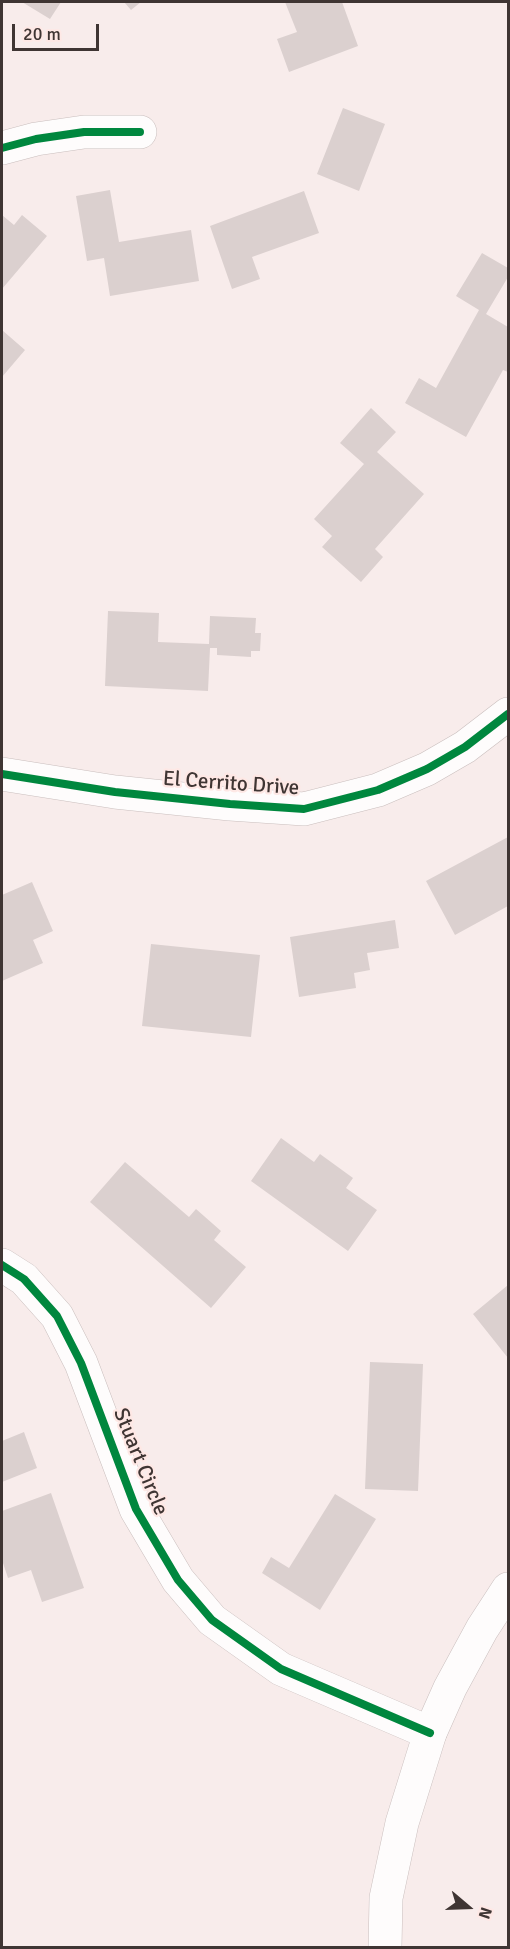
<!DOCTYPE html>
<html>
<head>
<meta charset="utf-8">
<style>
	body { margin:0 }
	#map { position:relative; width:510px; height:1949px; overflow:hidden; background:#f8eceb; font-family:Signika,sans-serif }
	canvas { display:block }
	.frame { position:absolute; inset:0; border:3px solid #3f3533; pointer-events:none }
	.north { position:absolute; left:438px; top:1877px; width:60px; height:60px; -webkit-text-stroke:4px #fee8e5; paint-order:stroke; rotate:109deg; font-size:16px; font-weight:700; line-height:24px; text-align:center; color:#3f3533 }
	.north::after { content:''; display:block; margin:auto; width:21px; height:27px; background:#3f3533; clip-path:polygon(50% 0,100% 100%,50% 72%,0 100%) }
	.scale { position:absolute; left:12px; top:24px; width:87px; height:27px; box-sizing:border-box; border:3px solid #3f3533; border-top:0; padding-left:8px; font-size:18px; line-height:21px; white-space:nowrap; color:#3f3533; -webkit-text-stroke:4px #fee8e5; paint-order:stroke }
</style>
</head>
<body>
<div id="map">
<canvas width="510" height="1949"></canvas>
<div class="frame"></div>
<div class="north">N</div>
<div class="scale">20 m</div>
</div>
<script>
const c = document.querySelector('canvas').getContext('2d');
c.lineJoin = 'round';
function fillPath(path, color) {
  c.fillStyle = color;
  c.fill(path, 'evenodd');
}
function poly(rows) {
  const path = new Path2D();
  for (const r of rows) {
    path.moveTo(r[0], r[1]);
    for (let i = 2; i < r.length; i += 2) path.lineTo(r[i], r[i + 1]);
  }
  return path;
}
function strokePath(path, color, width, dash) {
  c.strokeStyle = color;
  c.lineWidth = width;
  c.lineCap = dash ? 'butt' : 'round';
  c.setLineDash(dash || []);
  c.stroke(path);
}
function write(font, color, halo, rows, align = 'center') {
  c.font = font + ' Signika,sans-serif';
  c.lineWidth = 4.5;
  c.setLineDash([]);
  c.textBaseline = 'middle';
  c.strokeStyle = halo;
  c.fillStyle = color;
  for (const [text, x, y, turn = 0] of rows) {
    c.save();
    c.translate(x, y);
    c.rotate((+turn || 0) * Math.PI / 180);
    c.textAlign = isNaN(turn) ? turn : align;
    if (halo) c.strokeText(text, 0, 0);
    c.fillText(text, 0, 0);
    c.restore();
  }
}
fillPath(poly([
	[22,2,61,2,50,19],
	[124,2,141,2,131,10],
	[285,2,342,2,358,46,289,72,277,39,297,32],
	[343,108,385,124,359,191,317,174],
	[110,190,119,242,191,230,199,281,110,296,104,258,87,261,76,196],
	[304,191,319,233,252,257,260,279,232,289,210,226],
	[2,215,14,225,22,215,47,236,2,289],
	[482,253,508,268,508,277,486,314,508,327,508,372,503,370,466,437,405,403,419,378,436,388,479,310,456,296],
	[2,330,25,350,2,377],
	[371,408,396,432,377,452,424,494,375,549,383,557,361,582,322,547,332,536,314,519,364,464,340,443],
	[108,611,159,613,158,642,209,644,210,616,256,618,255,633,261,633,260,651,251,651,251,657,217,655,217,648,210,648,208,691,105,686],
	[508,837,508,906,455,935,426,881],
	[32,882,53,931,33,940,43,963,2,981,2,895],
	[395,920,399,948,367,953,370,970,354,973,356,988,299,997,290,937],
	[151,944,260,955,251,1037,142,1026],
	[281,1138,314,1162,320,1154,353,1178,346,1188,377,1210,348,1251,251,1181],
	[125,1162,189,1217,196,1209,221,1231,214,1240,246,1267,211,1308,90,1202],
	[508,1285,508,1358,473,1314],
	[370,1362,423,1364,418,1491,365,1489],
	[24,1432,37,1468,2,1482,2,1441],
	[51,1493,84,1588,42,1602,31,1570,8,1578,2,1560,2,1511],
	[335,1494,376,1519,320,1610,262,1573,271,1557,289,1568]
]), '#dbd0cf');
const minor = poly([
	[2,148,36,139,84,132,140,132],
	[2,774,115,792,230,804,304,809,378,790,427,769,465,747,508,714],
	[2,1265,24,1279,57,1316,81,1363,136,1509,178,1580,212,1620,281,1669,430,1733]
]);
const tertiary = poly([
	[385,1948,386,1898,402,1823,430,1733,450,1688,482,1629,508,1589]
]);
strokePath(minor, '#c9bebd', 34);
strokePath(tertiary, '#c9bebd', 34);
strokePath(minor, '#fefcfc', 33);
strokePath(tertiary, '#fefcfc', 33);
strokePath(poly([
	[2,148,36,139,84,132,140,132],
	[2,774,115,792,230,804,304,809,378,790,427,769,465,747,508,714],
	[2,1265,24,1279,57,1316,81,1363,136,1509,178,1580,212,1620,281,1669,430,1733]
]), '#00873e', 8);
write('21px', '#3f3533', '#fee8e5', [
	["El Cerrito Drive",231,784,4],
	["Stuart Circle",140,1462,68]
]);
</script>
</body>
</html>
